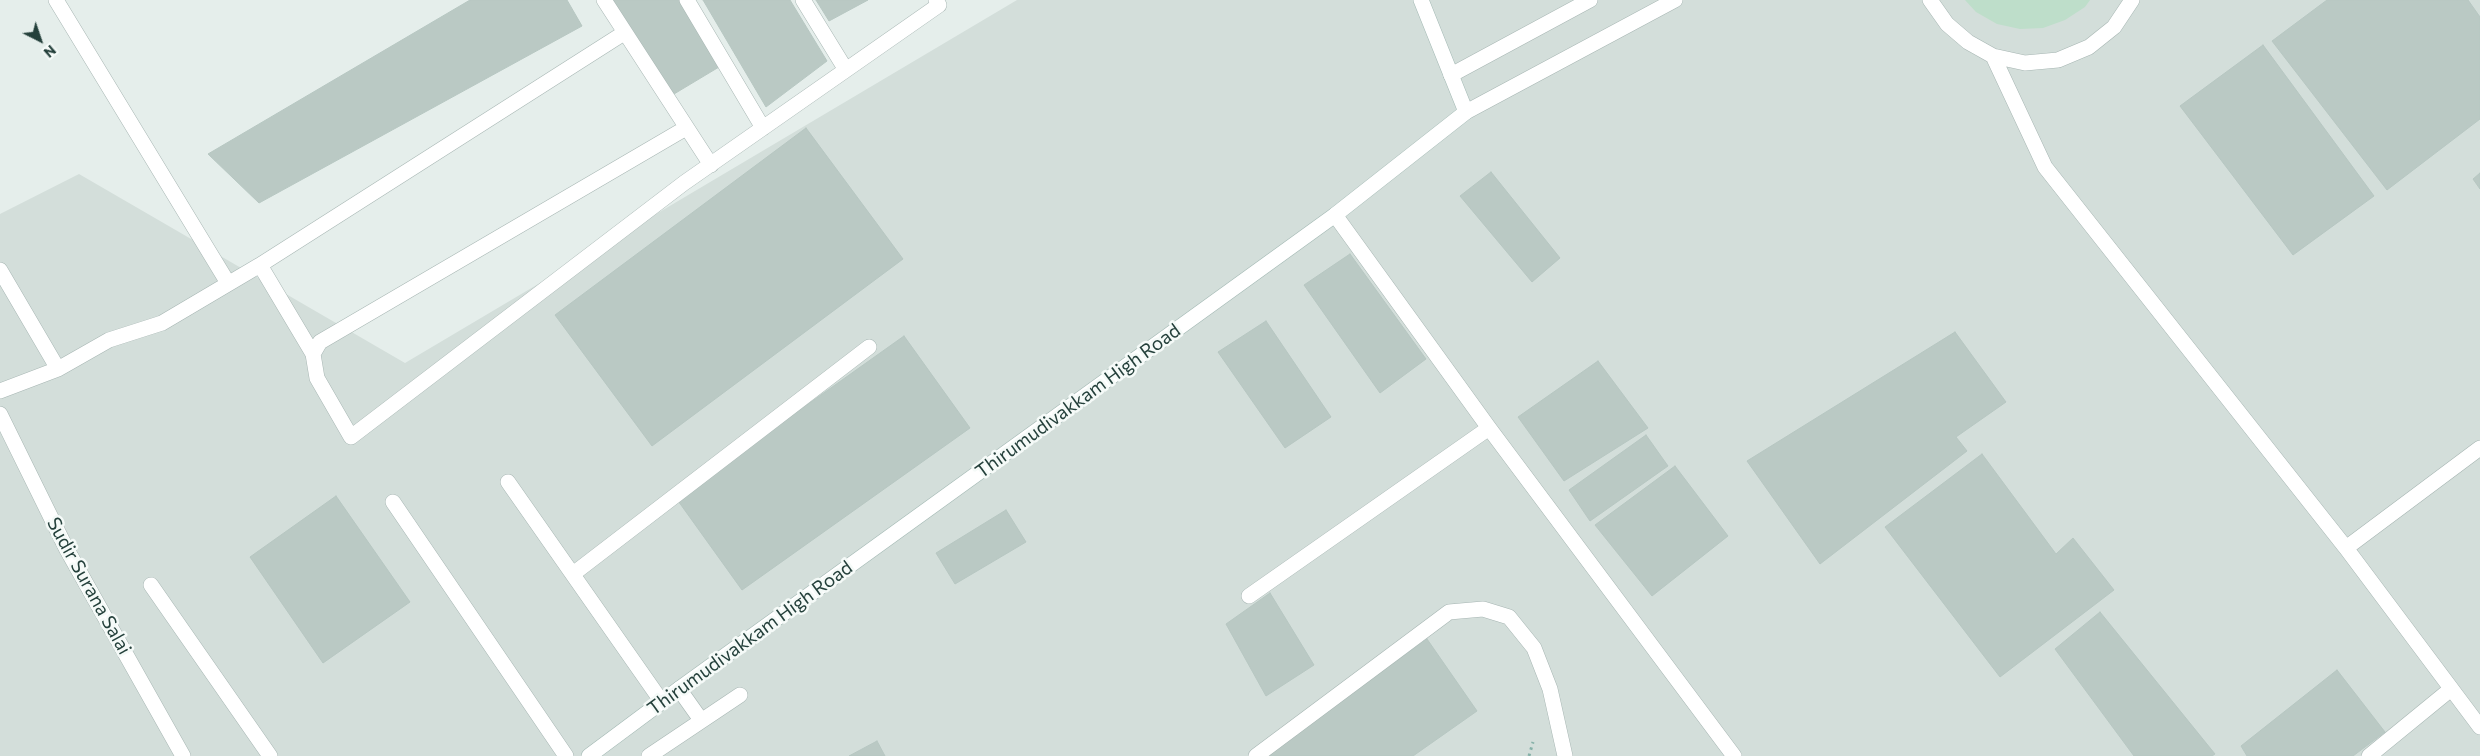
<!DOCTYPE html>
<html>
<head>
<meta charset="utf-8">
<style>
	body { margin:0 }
	#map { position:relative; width:2480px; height:756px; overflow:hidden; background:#e5eeeb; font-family:Commissioner,sans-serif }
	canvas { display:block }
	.north { position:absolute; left:15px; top:15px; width:50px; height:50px; -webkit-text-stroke:4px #f5faf8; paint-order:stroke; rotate:139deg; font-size:14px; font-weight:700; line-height:20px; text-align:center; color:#24403b }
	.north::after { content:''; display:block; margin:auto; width:18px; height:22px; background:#24403b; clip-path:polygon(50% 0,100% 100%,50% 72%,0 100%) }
</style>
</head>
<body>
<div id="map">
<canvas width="2480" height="756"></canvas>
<div class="north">N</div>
</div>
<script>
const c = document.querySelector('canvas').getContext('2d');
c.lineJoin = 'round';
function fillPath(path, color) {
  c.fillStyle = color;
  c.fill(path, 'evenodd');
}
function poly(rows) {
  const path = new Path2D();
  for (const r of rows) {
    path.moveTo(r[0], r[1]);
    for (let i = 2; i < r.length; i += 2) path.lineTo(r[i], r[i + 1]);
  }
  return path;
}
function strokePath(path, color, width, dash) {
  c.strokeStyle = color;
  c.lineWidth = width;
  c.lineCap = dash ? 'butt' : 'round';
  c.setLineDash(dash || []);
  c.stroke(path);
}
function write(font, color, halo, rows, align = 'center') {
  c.font = font + ' Commissioner,sans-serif';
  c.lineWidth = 5;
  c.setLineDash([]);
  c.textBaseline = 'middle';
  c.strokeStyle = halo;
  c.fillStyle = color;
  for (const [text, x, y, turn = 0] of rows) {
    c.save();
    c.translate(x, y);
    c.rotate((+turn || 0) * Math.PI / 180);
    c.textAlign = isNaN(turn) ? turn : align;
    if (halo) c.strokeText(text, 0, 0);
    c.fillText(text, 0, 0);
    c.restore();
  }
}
fillPath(poly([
	[1017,0,2480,0,2480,756,0,756,0,214,79,174,405,363]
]), '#d3deda');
fillPath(poly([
	[1965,0,2090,0,2085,7,2065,20,2043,28,2020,29,1997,24,1976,12]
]), '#bedeca');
const building = poly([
	[470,0,567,0,582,26,259,203,208,154,470,0],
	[612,0,679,0,719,67,669,97,612,0],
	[703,0,790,0,827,61,766,107,703,0],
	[816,0,868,0,829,21,816,0],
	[2327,0,2468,0,2480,17,2480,119,2387,190,2272,41,2327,0],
	[2263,45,2374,196,2293,255,2180,106,2263,45],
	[806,128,903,259,652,446,555,315,806,128],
	[1491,172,1560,258,1532,282,1460,196,1491,172],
	[2480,173,2480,189,2473,179,2480,173],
	[1350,254,1426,359,1380,393,1304,285,1350,254],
	[1266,321,1331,417,1285,448,1218,352,1266,321],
	[1955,332,2006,402,1956,437,1967,451,1820,564,1747,461,1955,332],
	[904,336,970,428,742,590,676,498,904,336],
	[1598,361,1648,428,1564,481,1518,417,1598,361],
	[1646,435,1668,466,1590,521,1569,490,1646,435],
	[1982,454,2056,554,2073,538,2114,590,2000,677,1885,527,1982,454],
	[1675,466,1728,536,1652,596,1595,525,1675,466],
	[336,496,410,602,323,663,250,557,336,496],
	[1006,510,1026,542,955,584,936,553,1006,510],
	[1270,593,1314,665,1266,696,1226,624,1270,593],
	[2100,612,2215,754,2212,756,2134,756,2055,649,2100,612],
	[1427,639,1477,711,1413,756,1267,756,1427,639],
	[2337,670,2385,732,2353,756,2247,756,2241,746,2337,670],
	[877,741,885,756,849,756,877,741]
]);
fillPath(building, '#bac9c4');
strokePath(building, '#b7c7c2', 1);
const service = poly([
	[56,0,228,283],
	[604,0,711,165],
	[687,0,763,128],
	[803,0,846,70],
	[686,128,320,342,313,354,317,378,351,437,684,183,939,5,936,0],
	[260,265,313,354],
	[0,270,58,369],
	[0,391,58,369,109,340,162,323,260,265,624,33],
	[508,482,662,702],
	[393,502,566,756],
	[573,574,869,347],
	[679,689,701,720],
	[649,756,740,695],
	[2369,756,2451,689]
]);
const minor = poly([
	[1930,0,1947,24,1968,42,1993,56,2025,63,2058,60,2089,47,2114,27,2132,0],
	[1993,56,2045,167,2346,548,2480,727],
	[1451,75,1590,0],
	[1466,112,1675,0],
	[1335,215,1489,428,1734,756],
	[0,414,66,548,183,756],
	[2346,548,2480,448],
	[151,585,270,756],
	[1249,596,1489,428],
	[1256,756,1449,612,1483,609,1509,617,1534,648,1550,689,1565,756]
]);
const secondary = poly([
	[589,756,679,689,1335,215,1466,112,1421,0]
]);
strokePath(service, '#a7b6b3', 16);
strokePath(minor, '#a7b6b3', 16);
strokePath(secondary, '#a3b9b4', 16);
strokePath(poly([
	[1529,756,1533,742]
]), '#86b1a8', 3, [2.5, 4]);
strokePath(service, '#fff', 15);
strokePath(minor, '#fff', 15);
strokePath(secondary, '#fff', 15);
write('19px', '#24403b', '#f5faf8', [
	["Thirumudivakkam High Road",1078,401,-36],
	["Sudir Surana Salai",89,586,61],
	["Thirumudivakkam High Road",750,638,-36]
]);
</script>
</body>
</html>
